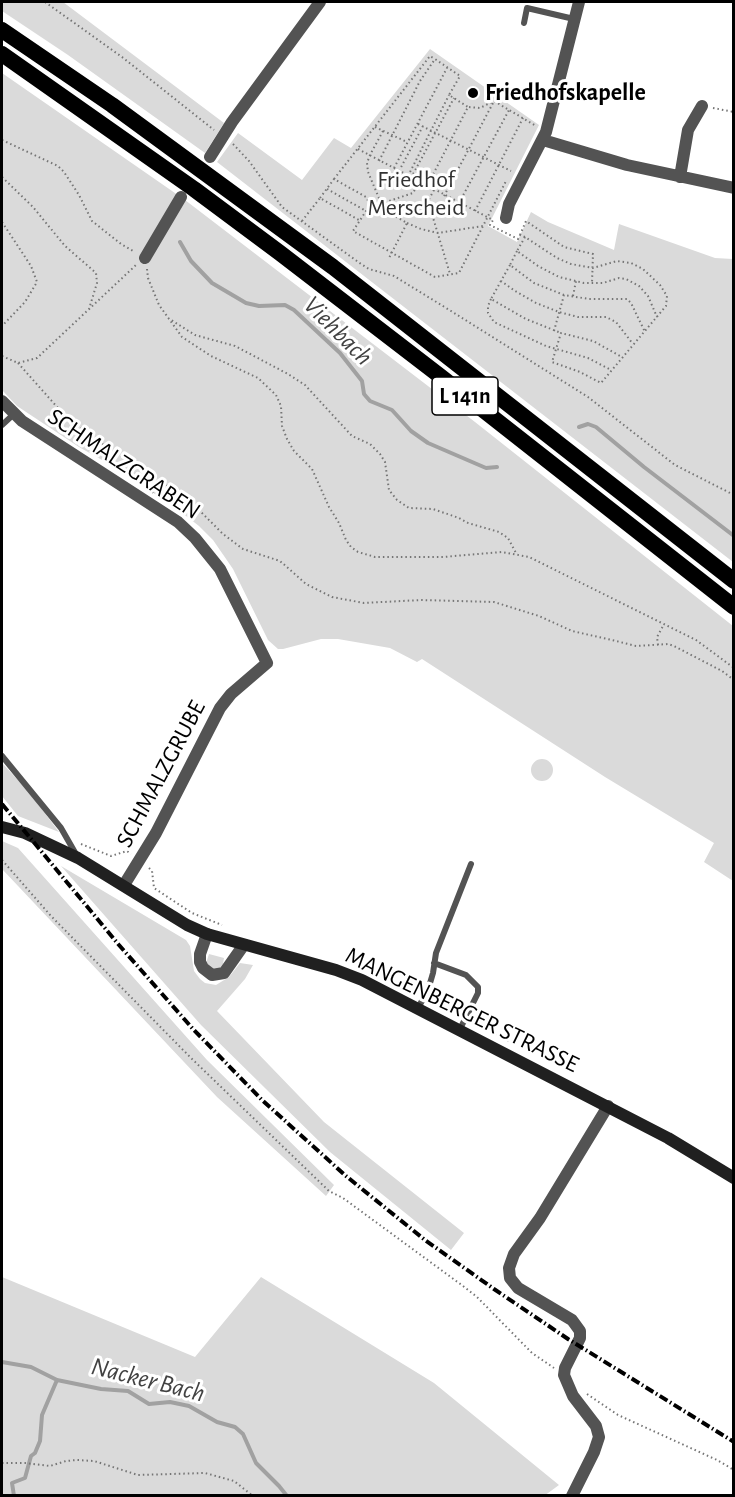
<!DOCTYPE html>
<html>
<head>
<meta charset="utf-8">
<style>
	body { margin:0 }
	#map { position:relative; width:735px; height:1497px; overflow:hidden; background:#fff; font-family:"Alegreya Sans",sans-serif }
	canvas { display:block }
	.frame { position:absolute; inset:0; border:3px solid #000; pointer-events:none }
</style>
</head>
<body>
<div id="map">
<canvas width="735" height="1497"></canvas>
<div class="frame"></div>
</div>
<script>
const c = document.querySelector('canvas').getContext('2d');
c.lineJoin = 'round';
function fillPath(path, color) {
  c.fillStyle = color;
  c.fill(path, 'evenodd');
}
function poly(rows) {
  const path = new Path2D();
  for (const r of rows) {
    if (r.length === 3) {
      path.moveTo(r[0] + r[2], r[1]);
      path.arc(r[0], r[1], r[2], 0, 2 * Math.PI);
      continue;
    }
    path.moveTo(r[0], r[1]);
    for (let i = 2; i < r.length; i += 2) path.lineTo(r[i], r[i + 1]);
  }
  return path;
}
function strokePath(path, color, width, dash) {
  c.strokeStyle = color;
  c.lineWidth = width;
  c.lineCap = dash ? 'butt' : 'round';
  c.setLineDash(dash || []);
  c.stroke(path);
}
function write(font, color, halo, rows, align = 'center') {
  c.font = font + ' "Alegreya Sans",sans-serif';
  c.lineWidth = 6;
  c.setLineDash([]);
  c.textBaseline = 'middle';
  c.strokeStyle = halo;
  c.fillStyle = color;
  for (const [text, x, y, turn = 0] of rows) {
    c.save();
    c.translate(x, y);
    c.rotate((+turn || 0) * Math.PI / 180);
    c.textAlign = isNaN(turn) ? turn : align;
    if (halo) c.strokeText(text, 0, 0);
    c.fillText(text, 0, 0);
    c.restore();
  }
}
fillPath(poly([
	[2,2,63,2,224,123,205,153,68,55,2,11],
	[430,49,539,125,488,226,517,242,531,212,548,222,614,250,619,224,715,258,733,259,733,562,217,162,238,133,302,180,334,138,351,148],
	[2,73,185,200,475,422,733,626,733,881,704,862,714,843,605,777,422,659,417,662,390,648,338,639,321,639,283,649,278,649,268,640,233,569,213,540,199,526,177,509,118,469,79,447,17,406,2,390],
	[542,770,11],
	[2,763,28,791,59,832,18,816,2,796],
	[2,841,18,848,207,1060,334,1185,326,1196,217,1097,2,869],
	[61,866,186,940,190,946,194,971,200,979,205,983,216,985,229,977,240,963,253,965,245,979,217,1011,324,1122,464,1233,451,1250,330,1152,201,1025],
	[209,954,224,958,223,964,220,968,212,969,206,963],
	[2,1277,195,1357,261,1277,434,1383,559,1485,544,1496,2,1495]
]), '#dadada');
strokePath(poly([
	[180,242,191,261,212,283,246,303,259,306,285,305,294,310,340,353,362,381,364,394,370,401,392,410,411,431,428,443,486,468,497,467],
	[579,427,588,424,596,427,644,467,734,536],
	[2,1362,31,1367,57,1380,101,1389,128,1391,149,1404,170,1402,189,1406,217,1422,235,1427,243,1434,256,1463,279,1486,287,1496],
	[14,1496,12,1483,25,1478,31,1456,35,1453,40,1441,42,1415,57,1380]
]), '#a1a1a1', 4);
strokePath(poly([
	[45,2,122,57,214,130],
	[713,108,734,112],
	[418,124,511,171],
	[375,127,407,142],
	[383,131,370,155,367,163,368,172,381,203,391,214,407,223,389,258],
	[2,140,58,166,64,172,79,195,92,221,121,244,135,252],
	[233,144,249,161,282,207,361,264,369,269,394,276,451,311,588,397,675,465,734,495],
	[358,149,491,219,493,220,490,225,518,239,520,235,525,237,557,258,571,264,593,268,617,261,631,263,643,269,660,285,667,296,666,306,601,383,580,372,552,362,561,333,593,341,622,357],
	[379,161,420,81,435,59,460,76,449,95,468,107],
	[394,168,447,68],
	[399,171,423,126],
	[408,176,449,95],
	[2,177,33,207,65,246,96,273,97,283,89,309],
	[411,178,454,98],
	[334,179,430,56,435,59],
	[419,182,413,193,368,208,353,231,435,277,459,273,483,226],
	[427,186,468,107,480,108,494,101,536,126],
	[327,189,366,211],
	[434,190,428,201,450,274],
	[444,196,493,103],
	[320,198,334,179,366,197,371,206],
	[459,203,509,110],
	[475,211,523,118],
	[302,221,320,198,359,220],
	[2,222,31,266,37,282,25,302,2,326],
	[407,223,421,229,438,233,483,226,506,181],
	[520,235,526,221,564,247,593,254,592,283],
	[525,237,517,251,538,266,559,277,584,283,603,283,619,278,626,279,639,286,648,296,657,317],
	[517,251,510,265,534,283,564,295],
	[510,265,501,281,515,291,536,303,559,312,578,317,606,317,616,322,633,344],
	[147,269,148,278,159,305,182,337,211,356,258,378,276,395,281,406,282,426,287,439,294,451,312,469,329,507,339,523,346,540,351,547,358,552,375,557,443,557,502,552,529,557,696,640,734,668],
	[501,281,491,299,526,319,561,333],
	[573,296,576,281],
	[491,299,488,306,488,313,494,322,546,346,588,358,611,370],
	[168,318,195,335,235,346,288,374,305,385,352,436,370,444,380,454,385,462,389,490,397,500,409,508,433,509,459,518,468,523,499,532,508,538,516,553],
	[554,331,564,295,589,299,627,299,631,303,645,332],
	[2,356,18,363,37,358,136,265],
	[18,363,58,408,96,440,160,480,198,509,223,534,243,549,280,561,306,584,332,597,364,603,421,600,494,602,539,616,572,631,616,641,636,646,668,644,674,646,722,671,734,680],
	[152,493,160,480],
	[658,645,657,637,663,626],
	[81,844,111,856,127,851,131,854],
	[2,860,51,916,191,1058,329,1191,343,1198,463,1286,477,1297,532,1353,554,1368],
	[149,868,152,871,154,888,192,913,222,925],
	[357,964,368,968,417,993],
	[432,1001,454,1013],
	[483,1028,515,1044],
	[587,1394,618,1415,717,1460,734,1470],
	[2,1463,25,1463,50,1466,66,1461,77,1460,94,1461,138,1475,205,1473,234,1481,253,1496]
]), '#757575', 2, [1.5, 3]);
strokePath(poly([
	[524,23,527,8,574,19],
	[2,425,14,414],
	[2,756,61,828,77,856],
	[434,963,466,975,478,987,478,993,460,1029],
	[418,1008,428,990,433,973,436,953,471,864]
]), '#535353', 6);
strokePath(poly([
	[543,140,627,165,734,188],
	[210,157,232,122,320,2],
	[680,177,688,130,702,106],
	[506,218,509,204,546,132,579,2],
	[145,258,181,197],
	[2,401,22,421,178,522,195,538,220,569,267,663,231,694,220,708,156,833,124,885],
	[207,934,200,954,200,962,203,968,212,975,224,973,243,946],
	[572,1496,594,1452,599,1437,596,1426,573,1396,564,1375,565,1368,580,1338,580,1331,572,1320,518,1288,510,1278,509,1268,514,1254,540,1218,608,1106]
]), '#535353', 12);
strokePath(poly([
	[2,827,25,833,78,858,187,925,207,934,336,970,362,980,668,1138,734,1178]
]), '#202020', 12);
strokePath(poly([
	[2,30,112,105,333,267,734,581],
	[2,54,194,189,280,253,440,376,734,607]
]), '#000', 16);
strokePath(poly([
	[2,804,119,945,193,1029,262,1100,346,1176,425,1240,494,1289,568,1339,734,1442]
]), '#000', 4, [9, 3, 1.5, 3]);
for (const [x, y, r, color] of [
	[473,93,6,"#000"]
]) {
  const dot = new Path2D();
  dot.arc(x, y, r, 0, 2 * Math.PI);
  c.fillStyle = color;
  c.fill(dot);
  strokePath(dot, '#fff', 2);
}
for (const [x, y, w] of [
	[465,396,66]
]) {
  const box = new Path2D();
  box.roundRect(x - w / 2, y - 19, w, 38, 4.5);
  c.fillStyle = '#fff';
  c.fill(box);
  strokePath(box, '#000', 1.5);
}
write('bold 22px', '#000', null, [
	["L 141n",465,396]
]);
write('bold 24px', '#000', '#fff', [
	["Friedhofskapelle",485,93]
], 'left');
write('24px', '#313131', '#fff', [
	["Friedhof",416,180],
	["Merscheid",416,208]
]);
write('24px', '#000', '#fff', [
	["SCHMALZGRABEN",124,464,34],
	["SCHMALZGRUBE",161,774,-62],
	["MANGENBERGER STRASSE",462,1010,26]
]);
write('italic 26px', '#424242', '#fff', [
	["Viehbach",338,331,45],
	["Nacker Bach",148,1380,14]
]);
</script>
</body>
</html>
